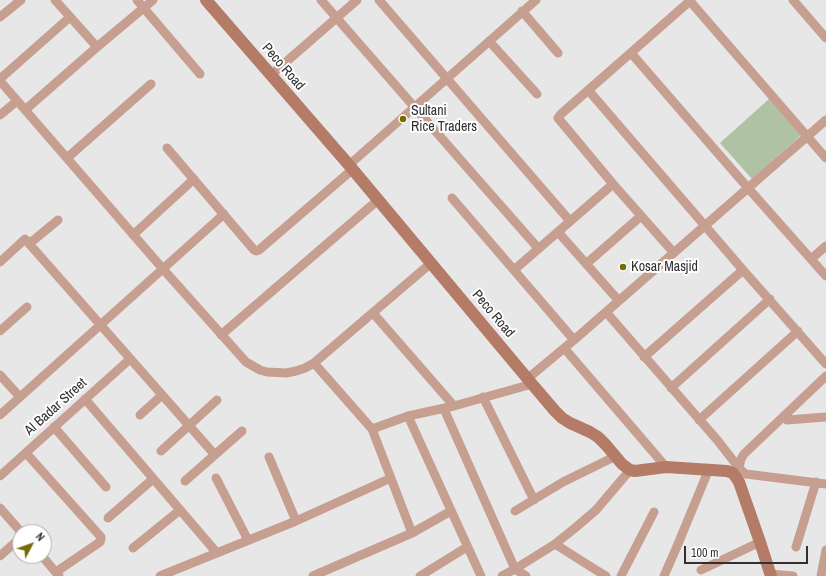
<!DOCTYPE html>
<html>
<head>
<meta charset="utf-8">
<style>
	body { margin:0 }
	#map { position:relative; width:826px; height:576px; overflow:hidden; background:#e7e7e8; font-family:"Archivo Narrow",sans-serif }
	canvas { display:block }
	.north { position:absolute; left:12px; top:524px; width:40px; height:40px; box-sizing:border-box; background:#fff; border:1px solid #acacac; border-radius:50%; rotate:49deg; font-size:11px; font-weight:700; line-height:16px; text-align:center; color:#303030 }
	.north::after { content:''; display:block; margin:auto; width:14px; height:18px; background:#766b04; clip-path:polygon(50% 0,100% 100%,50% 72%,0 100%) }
	.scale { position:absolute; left:684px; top:546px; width:124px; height:18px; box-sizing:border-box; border:2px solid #303030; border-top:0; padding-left:5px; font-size:12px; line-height:14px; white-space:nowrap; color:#303030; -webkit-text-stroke:3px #fff; paint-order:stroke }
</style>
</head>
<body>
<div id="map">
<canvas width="826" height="576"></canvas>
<div class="north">N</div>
<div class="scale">100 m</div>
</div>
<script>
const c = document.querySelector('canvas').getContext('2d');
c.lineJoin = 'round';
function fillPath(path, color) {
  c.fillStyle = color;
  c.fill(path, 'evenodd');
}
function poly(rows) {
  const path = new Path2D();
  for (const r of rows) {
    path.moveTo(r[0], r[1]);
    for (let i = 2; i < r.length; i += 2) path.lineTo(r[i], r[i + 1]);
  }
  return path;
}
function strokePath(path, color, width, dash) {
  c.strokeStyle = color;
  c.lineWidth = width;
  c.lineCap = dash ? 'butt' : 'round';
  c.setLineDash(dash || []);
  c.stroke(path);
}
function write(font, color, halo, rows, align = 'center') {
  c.font = font + ' "Archivo Narrow",sans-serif';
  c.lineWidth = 4;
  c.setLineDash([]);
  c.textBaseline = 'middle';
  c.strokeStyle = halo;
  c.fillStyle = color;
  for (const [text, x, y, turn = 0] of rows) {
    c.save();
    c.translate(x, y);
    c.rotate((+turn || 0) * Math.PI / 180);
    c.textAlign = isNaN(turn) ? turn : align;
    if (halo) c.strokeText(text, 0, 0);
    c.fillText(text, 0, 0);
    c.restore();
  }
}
fillPath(poly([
	[769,99,801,135,752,179,720,143]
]), '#afc2a3');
strokePath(poly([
	[55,0,97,47],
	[137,0,200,74],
	[321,0,472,173,538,248],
	[379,0,570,221],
	[689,0,826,158],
	[793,0,826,38],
	[522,11,558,53],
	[0,17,21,0],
	[489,41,537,94],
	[631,53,748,188,826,276],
	[271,75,357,0],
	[0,79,70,17],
	[0,81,163,269,246,362,260,370,267,372,286,373,296,371,305,368,314,363,431,263],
	[589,91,743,270,826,364],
	[25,110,97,47,153,0],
	[0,115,17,101],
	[167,148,254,250,256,251,259,250,353,169],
	[67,158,151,84],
	[349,165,536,0],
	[452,198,574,340],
	[558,232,619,301],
	[133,235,194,179],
	[29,244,58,220],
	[674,253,613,184,558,118,561,114,691,0],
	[811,259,826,246],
	[0,262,25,239,215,455],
	[586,264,641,216],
	[514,270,613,184],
	[606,312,718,441,739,468],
	[373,313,454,406],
	[0,331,27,307],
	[221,335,378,200],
	[565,349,666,467],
	[644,357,743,270],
	[314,363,372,429,412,533],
	[0,375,20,397],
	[527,379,574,340,748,188,826,120],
	[671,388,770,299],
	[483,397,534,500],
	[85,399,217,553],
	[444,409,515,569,526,576],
	[0,415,224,214],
	[140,415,162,395],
	[408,416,481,576],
	[784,416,787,420,826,417],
	[699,420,798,331],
	[54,427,106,487],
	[372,429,408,416,454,406,532,384],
	[161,451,217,400],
	[26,453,101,537,101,539,100,542,56,572],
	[269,457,296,521],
	[739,468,741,459,744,454,826,376],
	[736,471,739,468,743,472,746,474,826,484],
	[0,476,130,359],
	[216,478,248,540],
	[185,481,242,431],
	[0,508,21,532],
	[515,511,563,482,616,456],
	[108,518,153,479],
	[555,544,588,565,606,576],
	[796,547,816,482],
	[133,548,180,510],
	[0,556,20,538],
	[42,556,59,576],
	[701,570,760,542],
	[770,574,793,576],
	[160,576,296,521,391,478],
	[313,576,412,533,451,511],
	[420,576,467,547],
	[502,576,515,569,555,544,575,528,596,510,630,470],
	[621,576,654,512],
	[664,576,678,544,709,469],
	[821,576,826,550]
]), '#c69f91', 9);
strokePath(poly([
	[206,0,349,165,532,384,555,411,562,418,570,423,590,432,598,437,606,445,622,464,630,470,635,471,666,467,727,471,733,473,739,482,760,542,771,576]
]), '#b47b67', 12);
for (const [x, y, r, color] of [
	[403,119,4,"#766b04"],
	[623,267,4,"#766b04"]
]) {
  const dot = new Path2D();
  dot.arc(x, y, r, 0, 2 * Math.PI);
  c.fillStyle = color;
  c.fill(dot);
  strokePath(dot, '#fff', 1.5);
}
write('14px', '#303030', '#fff', [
	["Peco Road",283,67,49],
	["Peco Road",493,314,50],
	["Al Badar Street",56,407,-42]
]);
write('14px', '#303030', '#fff', [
	["Sultani",411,111],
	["Rice Traders",411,127],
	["Kosar Masjid",631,267]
], 'left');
</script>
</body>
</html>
